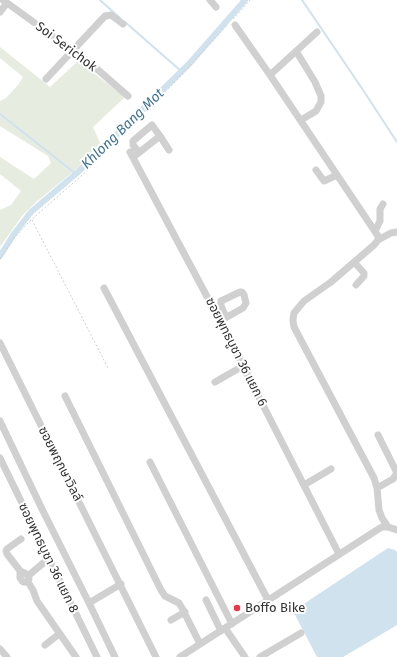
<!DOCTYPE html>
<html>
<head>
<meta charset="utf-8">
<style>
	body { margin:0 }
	canvas { display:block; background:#fff }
</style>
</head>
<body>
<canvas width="397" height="657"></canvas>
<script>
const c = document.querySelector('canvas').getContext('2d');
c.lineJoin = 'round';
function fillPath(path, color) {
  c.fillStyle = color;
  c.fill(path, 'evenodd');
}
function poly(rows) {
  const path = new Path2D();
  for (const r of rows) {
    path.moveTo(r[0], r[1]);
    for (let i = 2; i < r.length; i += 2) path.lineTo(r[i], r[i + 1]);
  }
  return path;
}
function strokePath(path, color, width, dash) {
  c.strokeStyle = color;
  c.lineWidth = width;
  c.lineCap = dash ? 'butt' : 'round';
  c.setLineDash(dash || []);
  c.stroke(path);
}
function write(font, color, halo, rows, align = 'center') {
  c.font = font + ' "Fira Sans","Noto Sans Thai",sans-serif';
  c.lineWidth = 4;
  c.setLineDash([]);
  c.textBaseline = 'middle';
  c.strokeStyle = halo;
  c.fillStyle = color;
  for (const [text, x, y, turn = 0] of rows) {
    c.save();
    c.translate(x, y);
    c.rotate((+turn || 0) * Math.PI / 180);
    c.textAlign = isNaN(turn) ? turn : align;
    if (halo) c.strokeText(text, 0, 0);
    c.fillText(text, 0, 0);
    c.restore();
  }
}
fillPath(poly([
	[0,47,50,87,78,61,125,97,93,127,100,143,97,149,74,171,35,203,22,216,0,247,0,210,11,205,21,191,0,174,0,157,34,179,51,163,48,156,0,126,0,101,6,98,18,85,23,77,0,58]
]), '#e6ecdf');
fillPath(poly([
	[388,548,395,550,397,552,397,625,343,657,317,657,293,611]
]), '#cfe2ee');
strokePath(poly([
	[100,0,120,18],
	[302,0,361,87,397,142],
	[125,22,181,71],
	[0,114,76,174]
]), '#cfe2ee', 2);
strokePath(poly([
	[0,256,14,234,31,212,78,172,189,64,245,0]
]), '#cfe2ee', 6);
strokePath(poly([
	[233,19,250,0],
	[32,220,108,368],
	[0,259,14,238,30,221,88,170,121,135,176,81,228,24]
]), '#cdcdcd', 1, [2, 2]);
strokePath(poly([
	[3,0,90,63,128,96],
	[210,0,216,7],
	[0,12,7,3],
	[235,25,270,75,378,236,378,240,374,245,331,282,304,301,294,313,293,320,294,327,374,478,377,488,379,510,382,518,388,527],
	[296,51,315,82,321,96,321,102,316,111,301,120],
	[270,75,317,32],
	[46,79,105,16,111,15,123,24],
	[130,152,220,321,339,554],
	[139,152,133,145,133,141,152,125,160,136],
	[136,155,160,136,169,150],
	[316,170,324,181,337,175],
	[375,231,380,221,380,209,383,204],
	[378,240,391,233,397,232],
	[354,262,364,273,364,276,356,285],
	[104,288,268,600],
	[220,321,243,308,246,303,244,295,242,292,240,292,221,301,221,306,226,317],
	[0,343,156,657],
	[215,382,243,366],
	[65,396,161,590,165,596,179,603,182,608,200,644],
	[0,421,42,509,89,603,115,657],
	[0,458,97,657],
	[150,462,232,624],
	[304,485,331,469],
	[377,488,393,479,397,473,378,435],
	[21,539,7,549,6,551,7,554,21,572],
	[22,572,25,573,28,576,29,579,28,582,23,582,20,578,20,573,22,572],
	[28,576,48,559],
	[28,582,33,590,37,601,76,657],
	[206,600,221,631],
	[89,603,121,584],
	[171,620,185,612],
	[225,628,245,657],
	[45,645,59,634],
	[0,649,7,657],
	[180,657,377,530,382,527,388,527,397,530],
	[260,657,301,633]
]), '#d0d0d0', 7);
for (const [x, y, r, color] of [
	[237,608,4,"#e63946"]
]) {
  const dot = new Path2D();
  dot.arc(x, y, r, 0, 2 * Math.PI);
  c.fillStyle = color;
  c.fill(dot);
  strokePath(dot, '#fff', 1.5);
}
write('13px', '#333', '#fff', [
	["Soi Serichok",66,47,37],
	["ซอยพุทธบูชา 36 แยก 6",236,352,63],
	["ซอยพฤกษาวิลล์",60,464,63],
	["ซอยพุทธบูชา 36 แยก 8",48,558,64]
]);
write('13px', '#333', '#fff', [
	["Boffo Bike",245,608]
], 'left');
write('italic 14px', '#3f7597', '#fff', [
	["Khlong Bang Mot",123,129,-44]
]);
</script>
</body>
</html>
